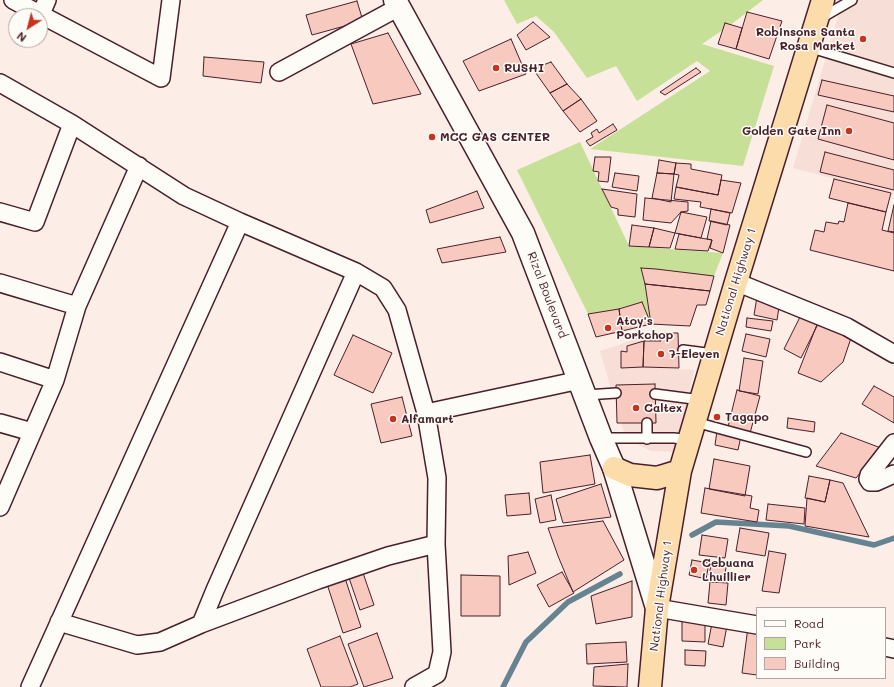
<!DOCTYPE html>
<html>
<head>
<meta charset="utf-8">
<style>
	body { margin:0 }
	#map { position:relative; width:894px; height:687px; overflow:hidden; background:#fcede6; font-family:Mali,sans-serif }
	canvas { display:block }
	.legend { position:absolute; left:756px; top:607px; width:130px; height:72px; box-sizing:border-box; background:#fdfcf7; border:1px solid #b5a4a5; margin:0; padding:5px 7px; list-style:none; font-size:12px; color:#4a1f2b }
	.legend li { display:flex; align-items:center; gap:8px; height:20px }
	.legend b { width:20px; border:1px solid #b5a4a5 }
	.north { position:absolute; left:8px; top:8px; width:40px; height:40px; box-sizing:border-box; background:#fdfcf7; border:1px solid #b5a4a5; border-radius:50%; rotate:216deg; font-size:11px; font-weight:700; line-height:16px; text-align:center; color:#4a1f2b }
	.north::after { content:''; display:block; margin:auto; width:14px; height:18px; background:#c8321e; clip-path:polygon(50% 0,100% 100%,50% 72%,0 100%) }
</style>
</head>
<body>
<div id="map">
<canvas width="894" height="687"></canvas>
<ul class="legend">
<li><b style="height:5px;background:#fdfcf7"></b>Road</li>
<li><b style="height:11px;background:#c7e097"></b>Park</li>
<li><b style="height:11px;background:#f8c9be"></b>Building</li>
</ul>
<div class="north">N</div>
</div>
<script>
const c = document.querySelector('canvas').getContext('2d');
c.lineJoin = 'round';
function fillPath(path, color) {
  c.fillStyle = color;
  c.fill(path, 'evenodd');
}
function poly(rows) {
  const path = new Path2D();
  for (const r of rows) {
    path.moveTo(r[0], r[1]);
    for (let i = 2; i < r.length; i += 2) path.lineTo(r[i], r[i + 1]);
  }
  return path;
}
function strokePath(path, color, width, dash) {
  c.strokeStyle = color;
  c.lineWidth = width;
  c.lineCap = dash ? 'butt' : 'round';
  c.setLineDash(dash || []);
  c.stroke(path);
}
function write(font, color, halo, rows, align = 'center') {
  c.font = font + ' Mali,sans-serif';
  c.lineWidth = 3;
  c.setLineDash([]);
  c.textBaseline = 'middle';
  c.strokeStyle = halo;
  c.fillStyle = color;
  for (const [text, x, y, turn = 0] of rows) {
    c.save();
    c.translate(x, y);
    c.rotate((+turn || 0) * Math.PI / 180);
    c.textAlign = isNaN(turn) ? turn : align;
    if (halo) c.strokeText(text, 0, 0);
    c.fillText(text, 0, 0);
    c.restore();
  }
}
fillPath(poly([
	[843,0,894,0,894,194,793,168],
	[644,334,643,367,694,370,676,452,651,451,626,439,600,351,619,345]
]), '#f7ded6');
fillPath(poly([
	[504,0,763,0,729,26,702,44,774,66,743,166,590,149,710,71,697,61,637,101,616,66,587,78,554,32,536,16,517,24],
	[580,142,629,246,723,253,714,276,641,268,645,284,651,324,642,303,619,309,588,314,517,170]
]), '#c7e097');
strokePath(poly([
	[692,535,716,522,789,526,874,545,894,538],
	[503,687,526,642,568,602,620,574]
]), '#668392', 5.5);
const building = poly([
	[357,1,363,21,312,35,306,15,357,1],
	[747,12,782,21,769,59,736,49,747,12],
	[533,22,550,37,526,50,517,35,533,22],
	[725,23,742,28,736,49,718,44,725,23],
	[388,33,421,94,373,104,351,44,388,33],
	[511,39,526,74,479,91,463,61,511,39],
	[204,57,264,62,261,83,203,76,204,57],
	[551,62,567,84,550,93,533,69,551,62],
	[696,68,701,72,665,95,660,92,696,68],
	[822,80,894,96,894,112,818,95,822,80],
	[567,84,581,99,563,111,550,93,567,84],
	[581,99,597,121,580,132,563,111,581,99],
	[827,105,894,123,894,160,818,139,827,105],
	[613,124,617,130,590,146,586,141,593,137,591,133,597,129,599,133,613,124],
	[825,152,894,170,894,190,820,172,825,152],
	[595,157,611,157,608,182,598,181,599,172,593,171,595,157],
	[659,160,676,163,674,174,657,173,659,160],
	[676,163,691,164,691,169,722,175,718,195,676,187,679,175,674,174,676,163],
	[615,173,639,176,637,191,612,187,615,173],
	[657,173,674,174,671,202,652,198,657,173],
	[834,179,891,193,886,212,829,198,834,179],
	[721,180,741,183,732,213,700,207,701,202,674,199,676,187,718,195,721,180],
	[602,189,637,194,635,217,618,215,618,209,611,207,602,189],
	[477,191,484,208,430,223,426,210,477,191],
	[645,198,688,202,688,211,681,212,671,223,643,220,645,198],
	[848,203,886,212,882,230,894,233,894,271,810,250,815,230,824,232,826,222,838,224,839,221,844,222,848,203],
	[894,205,894,232,888,231,894,205],
	[711,209,730,213,727,225,709,221,711,209],
	[681,212,707,217,701,238,675,233,681,212],
	[711,221,730,225,723,253,710,248,712,240,707,239,711,221],
	[632,225,654,228,649,247,629,246,632,225],
	[654,228,675,233,670,248,649,247,654,228],
	[679,234,712,240,708,251,675,249,679,234],
	[500,237,506,252,442,263,437,249,500,237],
	[641,268,656,269,714,276,710,291,645,284,641,268],
	[645,284,710,291,706,305,697,305,690,326,651,324,645,284],
	[757,297,780,301,777,320,754,315,757,297],
	[642,302,651,324,622,331,619,309,642,302],
	[619,309,622,331,596,337,588,314,619,309],
	[801,315,818,324,801,358,784,349,801,315],
	[747,318,773,321,771,331,746,327,747,318],
	[818,322,852,335,843,362,821,382,798,373,818,322],
	[661,333,678,333,679,368,643,367,644,341,661,341,661,333],
	[746,334,770,339,766,357,742,351,746,334],
	[353,335,392,353,373,393,334,375,353,335],
	[644,341,643,367,621,368,621,351,627,352,627,346,644,341],
	[744,358,763,361,758,394,739,391,744,358],
	[655,384,656,423,617,423,616,385,655,384],
	[874,386,894,397,894,423,862,404,874,386],
	[737,390,760,396,749,437,727,431,737,390],
	[402,397,412,436,381,443,371,404,402,397],
	[788,418,815,422,814,432,787,428,788,418],
	[717,431,741,436,738,450,715,445,717,431],
	[841,433,881,448,856,478,816,466,841,433],
	[590,455,595,484,543,493,540,462,590,455],
	[714,459,750,466,745,496,709,489,714,459],
	[809,476,830,480,825,502,805,498,809,476],
	[830,480,843,483,869,537,805,526,807,498,825,502,830,480],
	[601,484,611,517,563,523,556,499,601,484],
	[705,488,752,496,750,508,759,510,757,522,701,513,705,488],
	[529,493,531,514,507,516,505,495,529,493],
	[551,495,556,520,540,523,535,499,551,495],
	[768,504,805,508,804,524,766,520,768,504],
	[603,521,624,560,573,592,558,556,548,528,603,521],
	[740,528,769,533,765,556,736,551,740,528],
	[702,535,728,539,725,558,699,555,702,535],
	[769,551,786,554,779,593,762,591,769,551],
	[528,552,536,573,509,585,508,556,528,552],
	[692,560,709,563,706,579,689,575,692,560],
	[712,561,727,563,724,578,709,575,712,561],
	[362,570,374,605,360,610,348,575,362,570],
	[562,572,574,593,549,607,537,585,562,572],
	[461,575,500,576,500,616,461,616,461,575],
	[345,578,361,627,343,633,327,584,345,578],
	[632,581,632,617,596,624,591,596,632,581],
	[710,582,728,583,726,605,708,603,710,582],
	[682,619,705,619,705,642,682,641,682,619],
	[712,623,727,626,723,647,708,644,712,623],
	[748,627,757,628,757,675,742,673,748,627],
	[377,633,393,678,364,687,348,644,377,633],
	[340,636,358,684,350,687,321,687,307,649,340,636],
	[626,642,627,662,587,664,586,644,626,642],
	[685,650,706,651,705,666,685,665,685,650],
	[628,664,627,687,593,686,594,667,628,664]
]);
fillPath(building, '#f8c9be');
strokePath(building, '#4a1f2b', 1);
const lane = poly([
	[821,18,852,0],
	[808,47,894,73],
	[683,350,714,354],
	[655,394,701,400],
	[586,395,616,393],
	[695,422,806,452],
	[602,438,674,438,689,440],
	[647,439,647,423]
]);
const street = poly([
	[13,0,161,78,171,0],
	[41,14,47,0],
	[279,72,399,7],
	[0,83,72,124,184,196,240,222,356,272,383,288,397,310,426,413,437,478,436,544,442,652,437,674,414,687],
	[0,212,35,222,72,124],
	[736,282,847,327,894,354],
	[0,283,77,306],
	[0,362,55,380],
	[426,413,580,380],
	[0,423,32,432],
	[894,443,869,475,868,479,870,482,876,482,894,474],
	[0,507,55,380,77,306,139,166],
	[657,608,757,625],
	[59,622,137,645,160,642,201,624,318,580,388,556,436,544],
	[201,624,215,590,356,272],
	[885,647,894,649],
	[30,687,240,222]
]);
const secondary = poly([
	[395,0,523,233,601,438,614,468,657,608]
]);
const highway = poly([
	[614,468,630,475,657,478,680,471],
	[650,687,657,608,680,471,736,282,823,0]
]);
strokePath(lane, '#4a1f2b', 12);
strokePath(street, '#4a1f2b', 20);
strokePath(secondary, '#4a1f2b', 25);
strokePath(highway, '#4a1f2b', 25);
strokePath(lane, '#fdfcf7', 9);
strokePath(street, '#fdfcf7', 17);
strokePath(secondary, '#fdfcf7', 22);
strokePath(highway, '#fddcac', 22);
for (const [x, y, r, color] of [
	[863,39,4,"#c8321e"],
	[496,68,4,"#c8321e"],
	[849,131,4,"#c8321e"],
	[432,137,4,"#c8321e"],
	[608,328,4,"#c8321e"],
	[661,354,4,"#c8321e"],
	[636,408,4,"#c8321e"],
	[717,417,4,"#c8321e"],
	[393,419,4,"#c8321e"],
	[694,570,4,"#c8321e"]
]) {
  const dot = new Path2D();
  dot.arc(x, y, r, 0, 2 * Math.PI);
  c.fillStyle = color;
  c.fill(dot);
  strokePath(dot, '#fdfcf7', 1.5);
}
write('bold 12px', '#4a1f2b', '#fdfcf7', [
	["Robinsons Santa",855,32,"right"],
	["Rosa Market",855,46,"right"],
	["RUSHI",504,68],
	["Golden Gate Inn",841,131,"right"],
	["MCC GAS CENTER",440,137],
	["Atoy's",616,321],
	["Porkchop",616,335],
	["7-Eleven",669,354],
	["Caltex",644,408],
	["Tagapo",725,417],
	["Alfamart",401,419],
	["Cebuana",702,563],
	["Lhuillier",702,577]
], 'left');
write('12px', '#4a1f2b', '#fdfcf7', [
	["National Highway 1",736,282,-73],
	["Rizal Boulevard",547,295,69],
	["National Highway 1",661,596,-83]
]);
</script>
</body>
</html>
